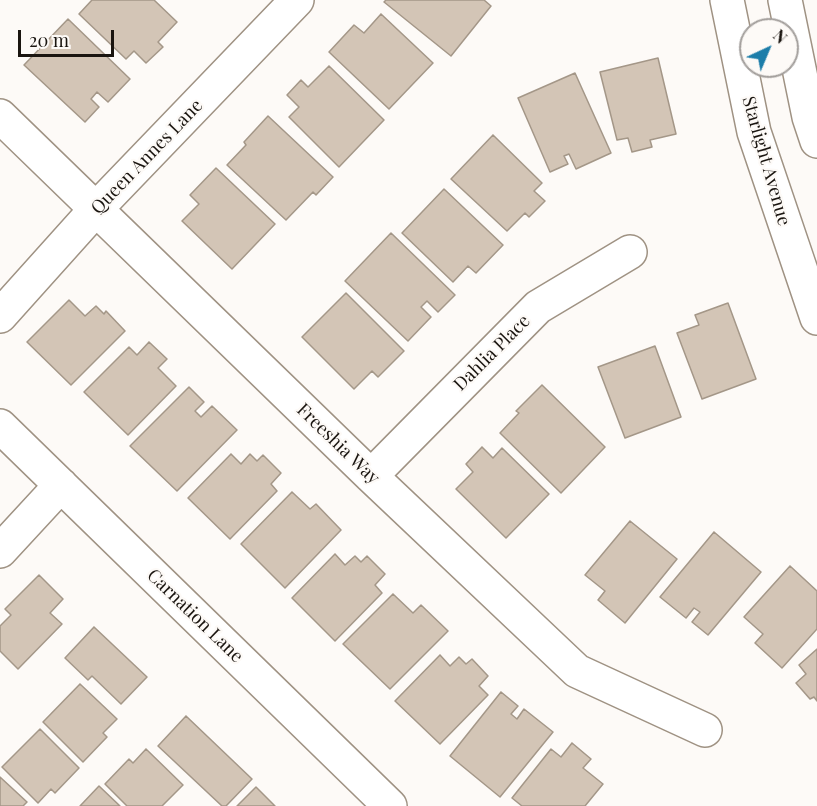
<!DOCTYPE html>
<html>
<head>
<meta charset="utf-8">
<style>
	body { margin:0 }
	#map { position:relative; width:817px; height:806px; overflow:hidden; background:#fdfaf7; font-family:"Playfair Display",serif }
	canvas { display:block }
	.north { position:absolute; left:739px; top:18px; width:60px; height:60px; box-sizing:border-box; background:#fdfaf7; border:2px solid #a29e9b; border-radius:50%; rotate:44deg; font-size:16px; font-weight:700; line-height:24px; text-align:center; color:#1a1510 }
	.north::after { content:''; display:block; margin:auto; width:21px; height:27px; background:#1c7da9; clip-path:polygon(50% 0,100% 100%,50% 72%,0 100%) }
	.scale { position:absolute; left:18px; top:30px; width:96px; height:27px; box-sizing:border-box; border:3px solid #1a1510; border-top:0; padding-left:8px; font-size:18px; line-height:21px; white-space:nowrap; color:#1a1510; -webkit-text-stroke:4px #fdfaf7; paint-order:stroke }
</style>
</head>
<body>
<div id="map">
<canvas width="817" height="806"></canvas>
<div class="north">N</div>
<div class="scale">20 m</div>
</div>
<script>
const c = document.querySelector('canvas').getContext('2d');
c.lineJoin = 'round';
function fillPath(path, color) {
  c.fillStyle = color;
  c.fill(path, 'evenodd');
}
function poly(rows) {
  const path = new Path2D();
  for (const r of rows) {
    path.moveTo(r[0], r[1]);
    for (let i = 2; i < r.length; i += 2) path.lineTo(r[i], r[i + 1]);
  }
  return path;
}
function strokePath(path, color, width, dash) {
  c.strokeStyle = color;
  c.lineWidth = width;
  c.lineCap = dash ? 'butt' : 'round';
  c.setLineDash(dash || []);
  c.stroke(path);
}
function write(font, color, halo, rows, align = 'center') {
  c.font = font + ' "Playfair Display",serif';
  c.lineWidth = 4.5;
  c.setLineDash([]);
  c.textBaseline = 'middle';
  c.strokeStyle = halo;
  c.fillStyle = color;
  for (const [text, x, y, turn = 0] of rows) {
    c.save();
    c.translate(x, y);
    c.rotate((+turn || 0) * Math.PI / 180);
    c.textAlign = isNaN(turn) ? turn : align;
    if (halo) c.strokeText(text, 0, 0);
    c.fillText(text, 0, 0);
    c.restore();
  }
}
const building = poly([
	[92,0,154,0,177,22,158,42,163,47,146,63,134,51,126,59,79,14,92,0],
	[386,0,484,0,491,6,451,56,384,2,386,0],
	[381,14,433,63,389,109,329,52,354,25,364,33,381,14],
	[68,19,130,79,108,102,97,92,91,99,99,107,85,122,24,65,68,19],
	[658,58,676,134,650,140,652,147,632,152,628,138,617,140,600,72,658,58],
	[329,66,384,120,339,167,289,117,299,107,287,95,301,80,308,87,329,66],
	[575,73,611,153,576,169,569,154,564,156,568,164,550,172,518,98,575,73],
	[268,116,333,177,316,195,313,192,286,220,227,165,246,145,244,142,268,116],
	[493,135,542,183,534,191,545,201,529,217,525,213,507,231,451,179,493,135],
	[216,168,275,224,232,269,182,221,199,204,190,195,216,168],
	[444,189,503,245,476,273,468,266,453,282,402,233,444,189],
	[391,233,455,295,438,312,427,301,421,307,431,317,408,341,345,281,391,233],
	[346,293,404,351,378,377,372,371,354,389,302,337,346,293],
	[69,300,85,316,96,306,104,314,106,311,125,331,71,385,27,342,69,300],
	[728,303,756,379,702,399,677,333,699,325,695,315,728,303],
	[149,342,167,359,158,368,176,386,128,435,84,392,129,347,137,355,149,342],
	[655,346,681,417,625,438,598,367,655,346],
	[542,385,605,447,561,493,500,433,519,413,516,411,542,385],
	[189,387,204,402,195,411,201,417,212,406,237,430,177,491,130,446,189,387],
	[482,447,493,458,502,448,549,494,506,538,456,489,473,472,466,464,482,447],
	[231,454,241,464,250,454,257,461,263,455,281,473,271,484,277,491,230,539,188,498,231,454],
	[292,492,310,509,316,504,341,530,285,588,241,544,292,492],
	[630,521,677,559,625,623,598,600,605,591,585,575,630,521],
	[714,532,761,572,708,635,692,622,700,612,694,608,686,618,660,597,714,532],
	[335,554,345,565,355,556,361,562,367,556,385,574,375,585,382,593,335,641,292,598,335,554],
	[790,566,817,591,817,629,782,668,755,643,763,634,744,617,790,566],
	[39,575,63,599,50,613,62,624,18,669,0,651,0,626,11,615,5,609,39,575],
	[393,594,413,613,421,605,448,631,390,689,343,644,393,594],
	[94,627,147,677,121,704,92,676,88,680,65,658,94,627],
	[817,649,817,701,814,697,810,699,796,683,806,674,799,665,817,649],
	[440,655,450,666,459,657,466,664,472,659,488,676,479,686,488,695,440,744,395,701,440,655],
	[80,684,117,719,103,733,107,737,83,762,43,722,80,684],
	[501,692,518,706,511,714,517,719,524,709,553,732,500,797,450,756,501,692],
	[186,716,252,779,226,806,222,806,158,746,186,716],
	[40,729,79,768,55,793,51,789,38,803,2,767,40,729],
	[572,743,591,759,583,768,603,784,585,806,522,806,512,798,551,749,561,757,572,743],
	[146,749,183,785,162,806,127,806,105,784,129,759,133,763,146,749],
	[0,777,27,802,23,806,0,806,0,777],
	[99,786,120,806,80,806,99,786],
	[256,787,275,806,237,806,256,787]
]);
fillPath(building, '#d3c5b6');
strokePath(building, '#a49788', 1.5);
const minor = poly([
	[0,116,371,476,577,671,705,730],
	[0,316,96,209,297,0],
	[0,426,390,806],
	[371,476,538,307,630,252],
	[0,551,61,485]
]);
const tertiary = poly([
	[727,0,754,132,817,318],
	[785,0,809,117,817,141]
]);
strokePath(minor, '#9f9283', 36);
strokePath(tertiary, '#9f9283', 36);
strokePath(minor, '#fff', 33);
strokePath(tertiary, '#fff', 33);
write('18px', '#1a1510', '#fdfaf7', [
	["Queen Annes Lane",147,157,-46],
	["Starlight Avenue",766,161,74],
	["Dahlia Place",492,353,-45],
	["Freeshia Way",338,444,44],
	["Carnation Lane",195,616,44]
]);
</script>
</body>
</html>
